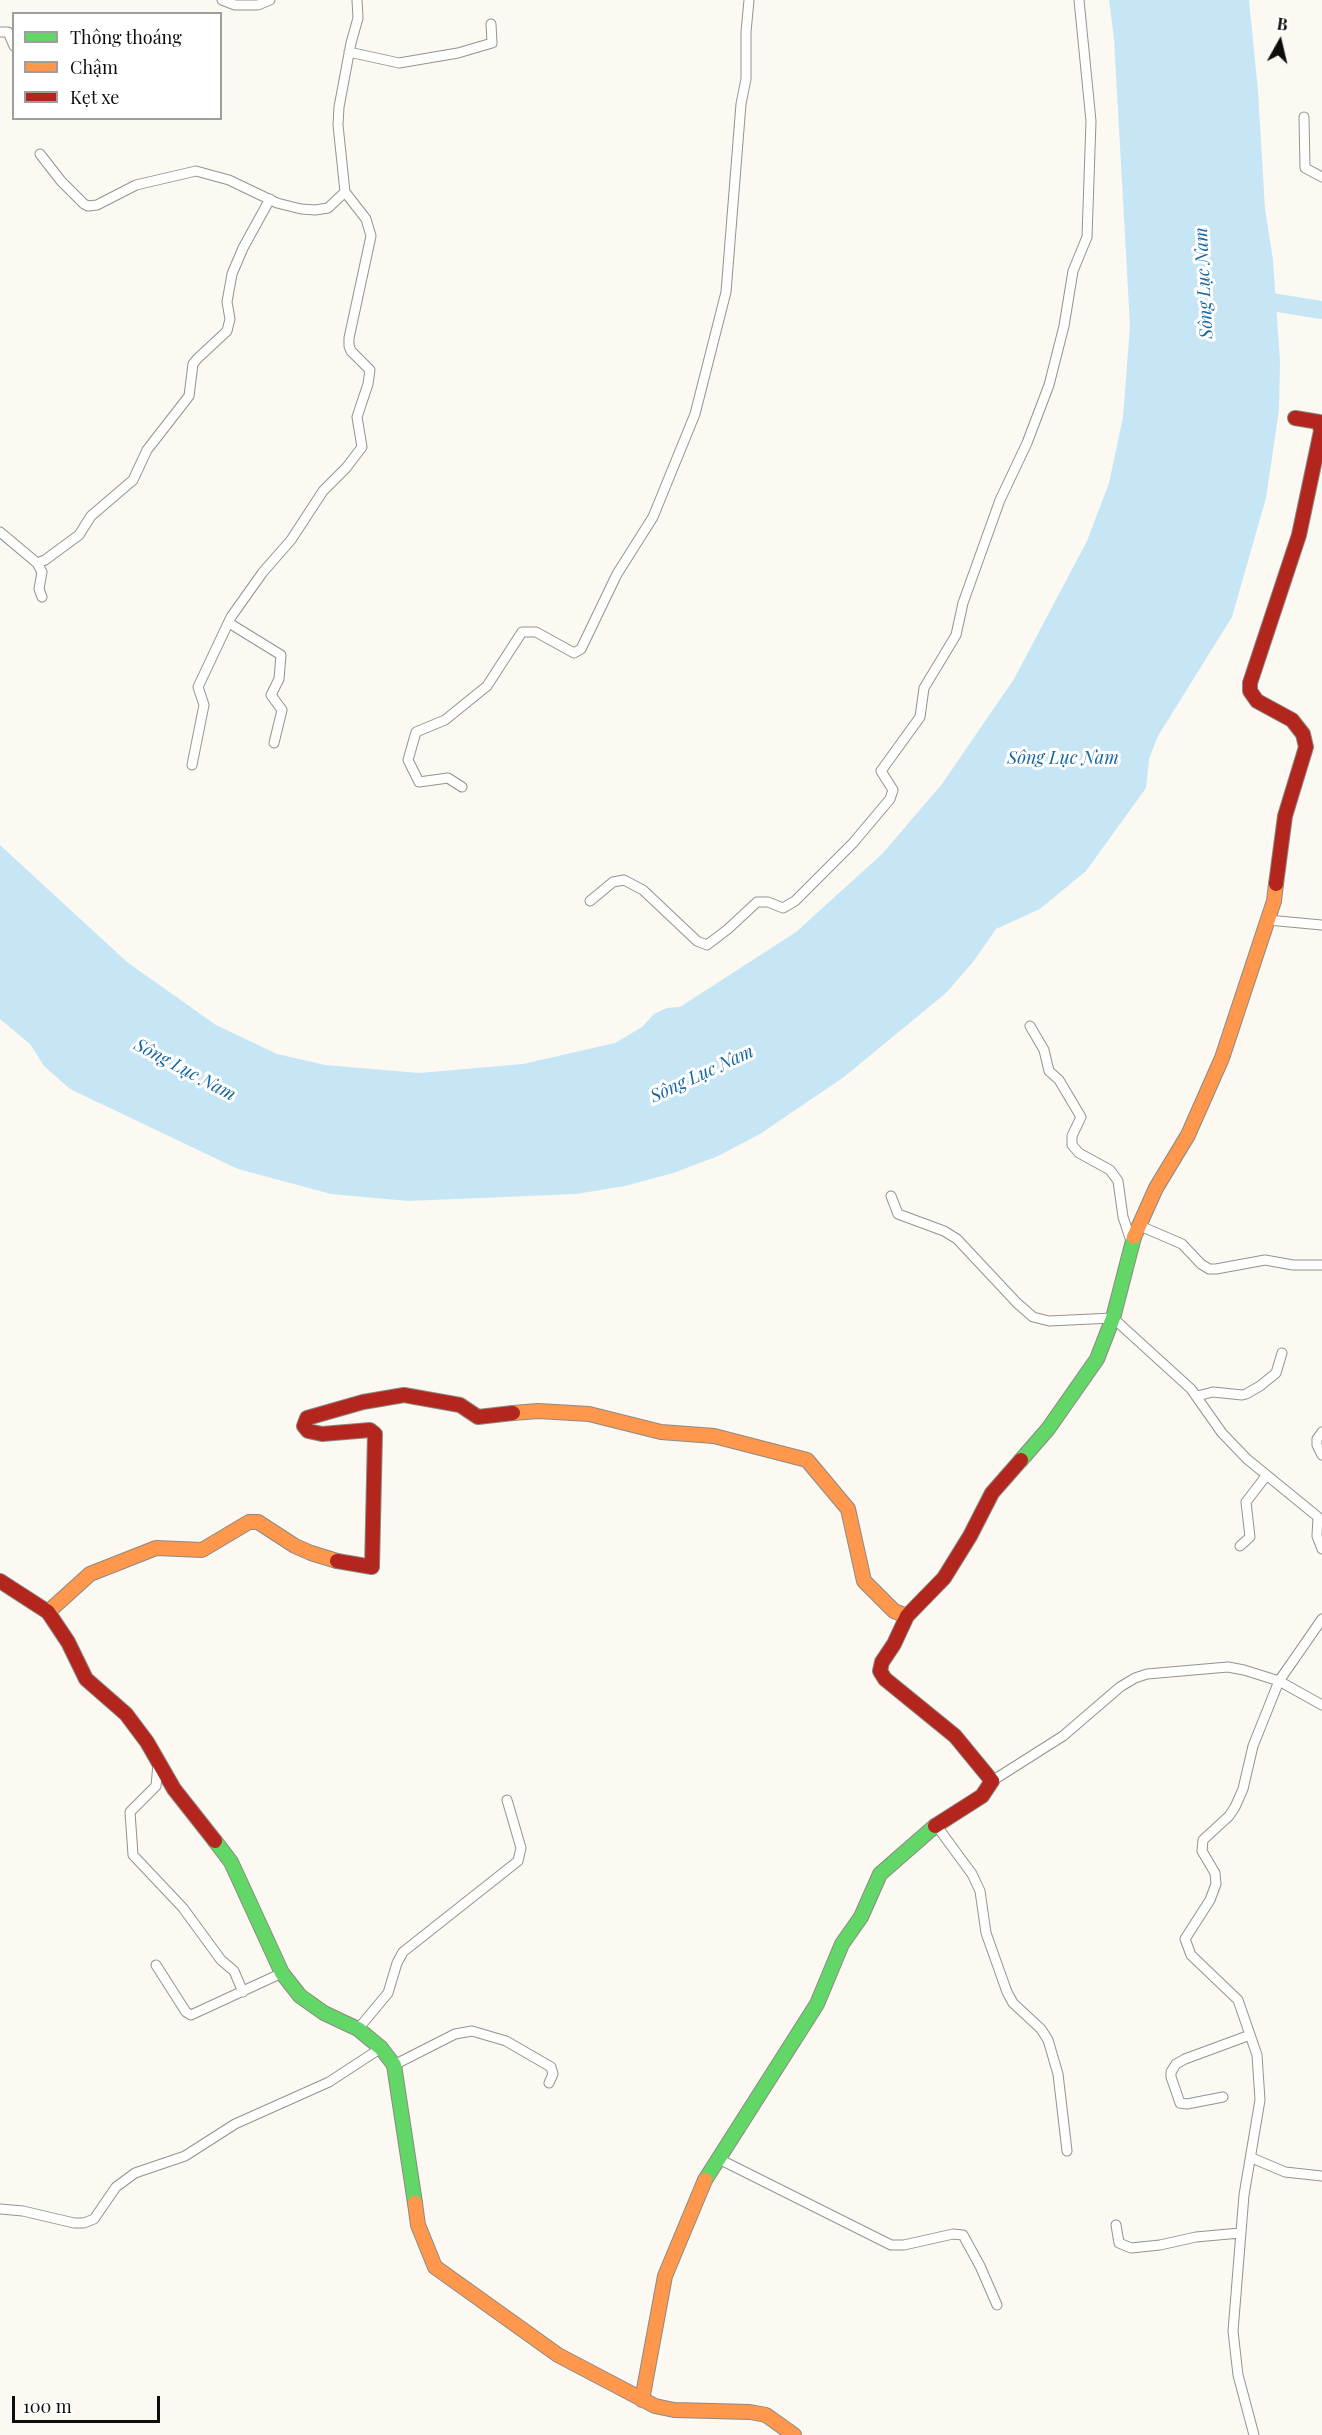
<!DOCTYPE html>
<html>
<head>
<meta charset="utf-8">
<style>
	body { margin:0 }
	#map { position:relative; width:1322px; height:2435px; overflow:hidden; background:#fbf9f1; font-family:"Playfair Display",serif }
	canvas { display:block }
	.legend { position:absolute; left:12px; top:12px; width:210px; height:108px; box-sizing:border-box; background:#fff; border:2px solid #9e9e9e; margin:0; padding:8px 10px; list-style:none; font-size:18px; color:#0d0d0d }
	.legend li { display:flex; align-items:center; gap:12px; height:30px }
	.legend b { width:30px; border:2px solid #9e9e9e }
	.north { position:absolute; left:1250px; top:12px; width:60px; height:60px; -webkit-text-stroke:4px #fff; paint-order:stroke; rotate:8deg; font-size:16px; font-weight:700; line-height:24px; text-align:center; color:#0d0d0d }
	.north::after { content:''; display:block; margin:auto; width:21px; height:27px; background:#0d0d0d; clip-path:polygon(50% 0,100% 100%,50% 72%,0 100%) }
	.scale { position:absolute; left:12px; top:2396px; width:148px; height:27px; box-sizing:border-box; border:3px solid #0d0d0d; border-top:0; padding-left:8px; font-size:18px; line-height:21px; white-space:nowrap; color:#0d0d0d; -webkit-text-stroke:4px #fff; paint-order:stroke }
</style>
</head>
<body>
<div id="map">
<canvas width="1322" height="2435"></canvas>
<ul class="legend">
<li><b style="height:8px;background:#63d668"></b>Thông thoáng</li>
<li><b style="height:8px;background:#ff974d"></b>Chậm</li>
<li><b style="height:8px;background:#b3261e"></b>Kẹt xe</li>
</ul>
<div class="north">B</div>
<div class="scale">100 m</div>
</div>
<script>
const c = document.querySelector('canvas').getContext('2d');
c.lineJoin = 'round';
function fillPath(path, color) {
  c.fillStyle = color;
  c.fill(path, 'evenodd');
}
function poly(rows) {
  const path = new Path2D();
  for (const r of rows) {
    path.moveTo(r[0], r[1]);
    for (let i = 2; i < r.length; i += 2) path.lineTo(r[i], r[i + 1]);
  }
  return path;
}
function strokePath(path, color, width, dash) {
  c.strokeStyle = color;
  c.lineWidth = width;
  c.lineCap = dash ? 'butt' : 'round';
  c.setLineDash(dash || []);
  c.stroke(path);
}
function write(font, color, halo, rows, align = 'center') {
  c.font = font + ' "Playfair Display",serif';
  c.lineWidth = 6;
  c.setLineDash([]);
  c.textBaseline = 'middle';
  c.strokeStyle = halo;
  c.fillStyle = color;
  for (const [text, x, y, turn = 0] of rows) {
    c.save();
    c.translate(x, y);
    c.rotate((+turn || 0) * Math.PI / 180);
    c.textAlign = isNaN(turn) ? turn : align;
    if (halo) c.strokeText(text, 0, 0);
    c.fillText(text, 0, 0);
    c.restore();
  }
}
fillPath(poly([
	[1109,0,1249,0,1258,91,1265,209,1273,260,1280,360,1279,410,1266,498,1232,617,1158,736,1149,759,1146,788,1086,871,1040,909,996,929,973,962,946,993,844,1077,760,1134,718,1156,673,1173,625,1186,576,1194,408,1201,331,1194,238,1169,70,1089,44,1066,30,1044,0,1019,0,845,127,962,216,1025,277,1054,325,1065,419,1073,523,1064,615,1043,642,1027,654,1014,667,1008,680,1007,796,932,882,854,942,784,1014,679,1087,541,1109,483,1123,417,1130,326,1114,39]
]), '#c7e6f5');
strokePath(poly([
	[1253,299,1322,310]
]), '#c7e6f5', 18);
const street = poly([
	[222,0,235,5,258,5,270,0],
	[0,32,8,32,14,46],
	[349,52,399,63,458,53,492,43,491,24],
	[1304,117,1305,168,1322,177],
	[40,154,61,181,84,204,88,206,97,205,136,185,196,171,229,180,277,203,301,209,315,210,328,208,345,192],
	[0,532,37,563,42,572,39,589,42,597],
	[37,563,45,560,79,535,91,516,133,480,147,450,189,396,193,364,197,359,227,331,230,319,227,302,232,274,243,248,270,199],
	[229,623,281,655,279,679,271,695,282,710,274,743],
	[192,765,204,705,198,687,231,617,263,572,291,540,323,491,346,468,362,447,357,417,368,384,370,370,351,351,349,346,349,338,371,236,366,219,345,192,338,125,339,107,351,43,358,18,357,0],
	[462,787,448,778,419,782,408,760,416,732,445,720,487,686,522,632,536,632,574,653,581,649,617,574,653,517,695,414,726,292,741,104,746,79,746,32,749,0],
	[590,901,613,882,624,880,643,890,697,941,707,945,728,929,757,902,768,902,783,908,795,901,853,843,890,799,893,790,881,771,920,717,924,688,956,635,963,603,1000,500,1027,443,1049,385,1064,326,1073,271,1087,237,1091,121,1079,0],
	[1268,920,1322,925],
	[1030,1026,1044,1050,1049,1071,1059,1080,1081,1117,1072,1136,1072,1145,1079,1153,1110,1170,1118,1181,1123,1217,1132,1244],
	[891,1196,898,1214,944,1231,957,1239,1017,1303,1033,1317,1049,1321,1113,1318,1191,1389,1222,1433,1247,1459,1318,1517,1317,1536,1322,1549],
	[1138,1225,1182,1244,1201,1264,1209,1269,1216,1269,1265,1260,1293,1265,1322,1265],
	[1197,1396,1213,1392,1242,1395,1246,1394,1260,1386,1276,1373,1282,1353],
	[1322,1432,1317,1439,1317,1445,1322,1455],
	[1240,1546,1250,1537,1246,1502,1266,1476],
	[158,1764,156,1786,130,1812,133,1855,183,1908,221,1960,234,1971,243,1992],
	[992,1781,1063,1736,1120,1687,1135,1678,1147,1674,1228,1667,1244,1670,1279,1681,1322,1705],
	[936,1825,972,1874,980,1891,986,1933,1007,1992,1013,2003,1041,2029,1048,2040,1058,2074,1067,2151],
	[156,1965,186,2012,191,2015,282,1973],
	[358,2029,388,1993,397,1963,403,1952,518,1861,521,1848,507,1800],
	[394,2065,455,2034,472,2031,506,2041,551,2067,553,2074,549,2083],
	[1223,2097,1187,2104,1180,2103,1171,2077,1171,2072,1176,2064,1185,2059,1250,2035],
	[717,2158,891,2245,904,2245,953,2234,963,2235,980,2266,997,2305],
	[1252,2158,1285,2172,1322,2176],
	[0,2209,23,2211,74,2223,84,2223,94,2219,116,2187,135,2173,185,2156,235,2124,329,2082,381,2048],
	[1116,2225,1119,2243,1131,2248,1160,2245,1196,2237,1240,2233],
	[1254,2435,1238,2375,1233,2331,1244,2195,1260,2100,1257,2055,1238,2000,1191,1955,1185,1939,1210,1900,1216,1884,1215,1873,1202,1851,1203,1840,1229,1816,1235,1807,1243,1789,1253,1746,1279,1681,1322,1619]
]);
const fast = poly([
	[1021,1460,1048,1429,1097,1359,1113,1318,1134,1237],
	[215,1841,231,1862,282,1973,300,1996,324,2013,358,2029,381,2048,394,2065,415,2203],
	[705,2180,817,2004,842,1944,861,1917,880,1874,935,1826]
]);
const slow = poly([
	[1134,1237,1156,1188,1188,1135,1222,1058,1274,901,1276,884],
	[513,1413,538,1411,589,1414,661,1432,714,1436,807,1460,848,1509,864,1581,894,1611,907,1616],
	[48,1612,90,1574,156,1548,202,1550,249,1522,258,1522,295,1546,311,1553,337,1561],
	[415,2203,418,2225,435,2267,558,2355,655,2406,674,2410,750,2412,766,2415,794,2435],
	[642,2400,665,2276,705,2180]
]);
const jam = poly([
	[1276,884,1285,816,1306,747,1303,734,1292,720,1257,701,1250,691,1250,683,1299,535,1321,431,1319,422,1295,418],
	[337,1561,372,1567,375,1434,370,1430,322,1434,308,1431,304,1426,307,1418,363,1402,404,1395,460,1405,478,1417,513,1413],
	[0,1581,48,1612,68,1642,86,1679,126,1714,147,1742,174,1789,215,1841],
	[935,1826,982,1796,992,1781,955,1736,885,1679,880,1671,882,1662,894,1644,907,1616,944,1578,970,1536,992,1493,1021,1460]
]);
strokePath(street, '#949390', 11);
strokePath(fast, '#8b8a86', 16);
strokePath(slow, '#8b8a86', 16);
strokePath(jam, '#8b8a86', 16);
strokePath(street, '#fefefd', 9);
strokePath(fast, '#63d668', 14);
strokePath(slow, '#ff974d', 14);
strokePath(jam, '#b3261e', 14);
write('italic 18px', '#1466a1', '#fff', [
	["Sông Lục Nam",1204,283,-93],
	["Sông Lục Nam",1063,758],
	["Sông Lục Nam",185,1070,28],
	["Sông Lục Nam",702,1074,-25]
]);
</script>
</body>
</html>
